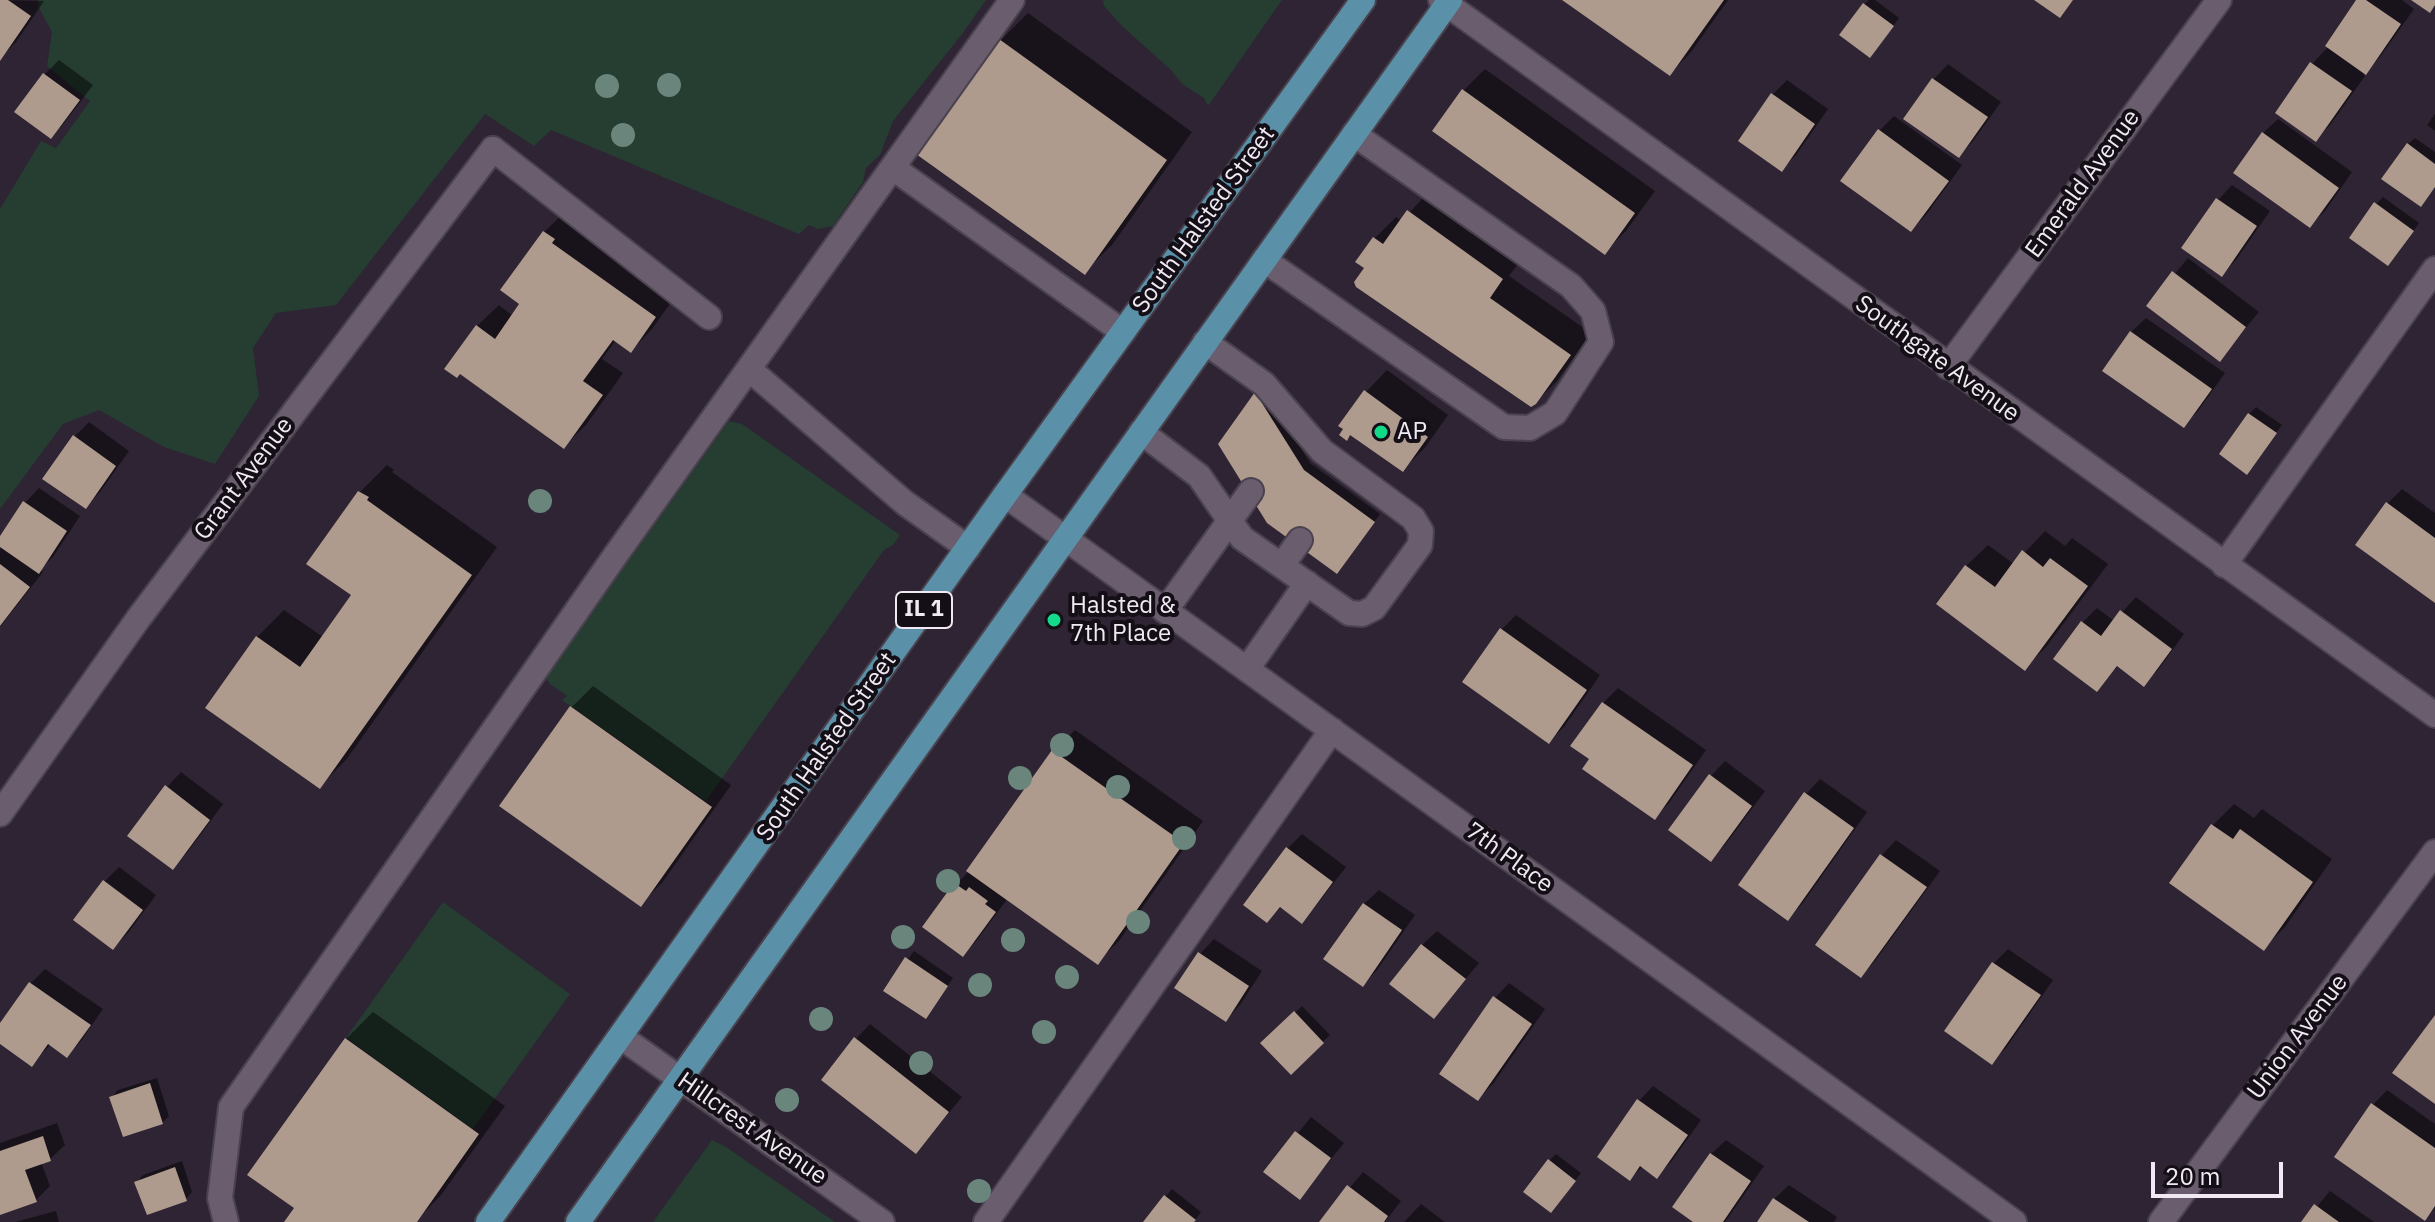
<!DOCTYPE html>
<html>
<head>
<meta charset="utf-8">
<style>
	body { margin:0 }
	#map { position:relative; width:2435px; height:1222px; overflow:hidden; background:#2e2433; font-family:"IBM Plex Sans",sans-serif }
	canvas { display:block }
	.scale { position:absolute; left:2151px; top:1162px; width:132px; height:36px; box-sizing:border-box; border:4px solid #f0e9f3; border-top:0; padding-left:10px; font-size:24px; line-height:28px; white-space:nowrap; color:#f0e9f3; -webkit-text-stroke:6px #140f16; paint-order:stroke }
</style>
</head>
<body>
<div id="map">
<canvas width="2435" height="1222"></canvas>
<div class="scale">20 m</div>
</div>
<script>
const c = document.querySelector('canvas').getContext('2d');
c.lineJoin = 'round';
function fillPath(path, color) {
  c.fillStyle = color;
  c.fill(path, 'evenodd');
}
function poly(rows) {
  const path = new Path2D();
  for (const r of rows) {
    path.moveTo(r[0], r[1]);
    for (let i = 2; i < r.length; i += 2) path.lineTo(r[i], r[i + 1]);
  }
  return path;
}
function strokePath(path, color, width, dash) {
  c.strokeStyle = color;
  c.lineWidth = width;
  c.lineCap = dash ? 'butt' : 'round';
  c.setLineDash(dash || []);
  c.stroke(path);
}
function write(font, color, halo, rows, align = 'center') {
  c.font = font + ' "IBM Plex Sans",sans-serif';
  c.lineWidth = 8;
  c.setLineDash([]);
  c.textBaseline = 'middle';
  c.strokeStyle = halo;
  c.fillStyle = color;
  for (const [text, x, y, turn = 0] of rows) {
    c.save();
    c.translate(x, y);
    c.rotate((+turn || 0) * Math.PI / 180);
    c.textAlign = isNaN(turn) ? turn : align;
    if (halo) c.strokeText(text, 0, 0);
    c.fillText(text, 0, 0);
    c.restore();
  }
}
fillPath(poly([
	[38,0,986,0,962,34,893,121,880,155,866,168,863,182,833,226,818,229,809,225,799,234,551,130,534,146,485,114,336,305,276,313,253,348,259,396,215,464,164,447,99,410,63,424,0,509,0,209,41,141,56,148,90,101,47,66,52,32,39,8],
	[1103,0,1282,0,1208,106,1204,98,1182,84,1171,70,1122,26,1104,6],
	[729,421,742,424,900,535,893,545,884,550,706,801,562,700,567,696,550,684,545,677],
	[443,902,570,994,473,1129,346,1038],
	[712,1140,726,1147,835,1222,653,1222]
]), '#263d32');
fillPath(poly([
	[0,0,44,1,16,42,1,57],
	[1566,0,1728,0,1691,52,1670,74],
	[1869,0,1875,0,1899,18,1876,49,1865,4],
	[2359,0,2402,0,2414,9,2380,57,2363,75,2365,76,2330,125,2316,139,2312,64,2329,46],
	[1028,13,1192,132,1112,245,1084,272,919,154,1001,40],
	[59,60,93,85,65,122,51,137,44,75],
	[1948,64,2001,102,1973,141,1959,156,1906,118,1934,79],
	[1485,69,1655,191,1626,231,1605,252,1435,130,1464,90],
	[1787,80,1828,109,1796,155,1782,169,1741,140,1773,94],
	[2435,114,2435,131,2427,125],
	[1894,116,1962,165,1926,215,1911,230,1880,130],
	[2278,119,2352,172,2325,211,2310,225,2263,133],
	[2415,138,2435,152,2435,187,2421,205,2408,144],
	[2232,185,2270,211,2236,260,2222,274,2218,200],
	[1430,190,1523,257,1509,276,1591,333,1557,381,1535,403,1358,261,1375,238,1396,217,1402,221],
	[2383,197,2419,223,2395,257,2376,204],
	[566,211,676,295,652,329,631,351,616,340,602,359,623,373,586,425,564,446,477,326,499,305,513,316,522,304,503,290,544,232],
	[2188,258,2259,312,2220,359,2149,305],
	[2146,318,2225,373,2198,411,2183,426,2131,332],
	[1387,370,1448,415,1424,449,1402,470,1366,392],
	[1263,387,1310,463,1380,514,1343,565,1220,445],
	[2256,407,2282,425,2247,472,2249,414],
	[89,422,129,451,100,492,86,506,74,437],
	[387,465,394,470,392,472,497,547,346,760,319,787,257,637,284,610,323,637,353,594,309,563,360,492],
	[39,488,80,516,53,557,40,569,43,572,0,627,0,549,3,547,0,539,25,503],
	[2402,489,2435,513,2435,601,2387,504],
	[2045,531,2065,546,2072,538,2108,564,2046,647,2025,668,1966,566,1988,545,2014,564],
	[2136,597,2184,634,2158,670,2143,684,2119,665,2097,689,2082,623,2097,608,2114,621],
	[1516,615,1600,675,1564,727,1549,741,1501,630],
	[593,686,731,785,662,883,640,904,502,805,572,707],
	[1618,688,1706,750,1669,803,1654,818,1592,759,1603,703],
	[1075,730,1203,821,1119,941,1097,962,1008,898,977,940,963,955,956,884,968,872,1054,751],
	[1725,761,1765,791,1725,845,1711,859,1711,776],
	[181,772,223,804,187,853,172,867,167,787],
	[1820,779,1867,812,1802,904,1788,918,1806,794],
	[2234,804,2254,818,2262,809,2332,859,2285,927,2264,948,2213,825],
	[1302,834,1346,867,1316,906,1302,921,1282,906,1267,921,1288,848],
	[1896,840,1940,871,1875,961,1861,976,1818,944,1882,855],
	[119,867,156,895,128,933,113,948,76,920,105,881],
	[1379,890,1415,915,1377,970,1363,985,1364,904],
	[1437,931,1479,963,1434,1016,1422,945],
	[1214,939,1262,971,1240,1005,1226,1020,1200,954],
	[2008,949,2053,980,2006,1048,1992,1062,1994,963],
	[914,951,953,978,932,1010,885,990],
	[45,969,103,1009,81,1041,67,1055,51,1044,32,1064,0,1042,0,1026,31,983],
	[1509,983,1545,1009,1493,1084,1478,1098,1495,998],
	[1302,1006,1330,1035,1291,1072,1263,1043],
	[373,1012,505,1106,441,1195,415,1222,287,1222,297,1208,346,1039],
	[870,1024,962,1097,916,1152,856,1039],
	[157,1078,169,1116,162,1123,112,1097,118,1090],
	[1653,1086,1701,1120,1671,1162,1657,1176,1643,1166,1630,1179,1639,1101],
	[2387,1090,2435,1124,2435,1208,2425,1218,2373,1105],
	[1311,1117,1344,1143,1300,1197,1266,1172],
	[57,1123,65,1145,50,1159,41,1162,50,1186,35,1201,0,1213,0,1143],
	[1726,1140,1764,1166,1725,1222,1697,1222,1711,1154],
	[1556,1154,1581,1173,1557,1204,1549,1161],
	[182,1161,192,1192,186,1199,137,1182,143,1175],
	[1363,1172,1401,1201,1385,1222,1321,1222],
	[1789,1185,1837,1217,1834,1222,1759,1222,1774,1199],
	[1172,1189,1201,1212,1194,1222,1145,1222],
	[2330,1191,2374,1222,2304,1222],
	[1421,1204,1445,1222,1404,1222],
	[56,1211,59,1222,15,1222]
]), '#0007');
fillPath(poly([
	[0,0,8,0,31,16,0,61],
	[1562,0,1724,0,1670,76],
	[2034,0,2073,0,2060,18],
	[2356,0,2366,0,2401,24,2366,75,2325,46],
	[2411,0,2435,0,2435,5,2430,13],
	[1863,3,1894,26,1870,58,1839,35],
	[999,39,1167,160,1085,275,916,154],
	[2310,62,2352,91,2316,142,2275,113],
	[43,73,80,100,51,139,14,112],
	[1932,78,1988,117,1959,158,1903,119],
	[1462,89,1635,213,1605,255,1432,131],
	[1771,93,1815,124,1782,172,1738,141],
	[1878,129,1949,181,1911,232,1840,181],
	[2262,132,2339,188,2310,228,2233,173],
	[2407,143,2435,164,2435,187,2421,207,2381,179],
	[2216,198,2257,226,2222,277,2181,248],
	[2374,202,2414,231,2388,266,2349,238],
	[1407,210,1503,279,1490,298,1571,355,1536,404,1531,407,1356,287,1354,282,1364,268,1355,262,1373,237,1383,244],
	[543,231,555,239,552,243,656,317,631,353,613,340,583,381,603,395,564,449,460,374,457,378,444,369,476,325,495,339,519,304,500,290],
	[2172,271,2246,327,2220,362,2146,306],
	[2130,331,2212,389,2184,428,2102,371],
	[1364,390,1428,437,1403,472,1350,435,1347,441,1339,435,1343,429,1338,426],
	[1255,392,1304,470,1375,522,1337,574,1267,523,1218,444],
	[2248,413,2277,433,2247,475,2219,454],
	[73,435,116,466,86,509,42,479],
	[358,491,369,497,367,500,472,575,320,789,205,708,256,636,300,667,351,595,306,564],
	[23,501,67,531,39,574,0,547,0,536],
	[2386,502,2435,538,2435,603,2355,545],
	[2022,550,2043,567,2050,558,2088,586,2025,671,1936,604,1965,565,1995,587],
	[0,564,30,587,0,626],
	[2120,610,2172,649,2144,687,2117,666,2097,692,2053,659,2081,621,2101,636],
	[1500,628,1587,690,1549,744,1462,682],
	[1602,702,1693,765,1655,820,1582,769,1589,759,1570,746],
	[570,706,712,807,641,907,499,806],
	[1052,750,1184,843,1098,965,966,871],
	[1709,774,1752,806,1711,862,1668,830],
	[165,785,210,820,173,870,127,836],
	[1804,792,1854,828,1788,921,1738,885],
	[2211,824,2233,839,2240,829,2313,882,2264,951,2169,883],
	[1286,847,1333,882,1302,924,1280,907,1267,923,1243,905],
	[1880,854,1927,887,1861,978,1815,945],
	[103,880,143,910,113,950,73,920],
	[954,883,966,891,969,887,988,901,985,904,996,912,963,957,922,927],
	[1363,903,1402,930,1363,987,1323,959],
	[1421,944,1466,979,1434,1019,1389,984],
	[1198,952,1249,986,1226,1022,1174,988],
	[905,957,948,986,926,1019,883,991],
	[1992,962,2041,995,1992,1065,1944,1031],
	[29,982,91,1025,67,1058,48,1044,32,1067,0,1044,0,1023],
	[1493,996,1532,1024,1478,1101,1439,1074],
	[1294,1011,1324,1043,1291,1075,1260,1043],
	[2435,1015,2435,1104,2392,1073],
	[854,1037,949,1112,916,1154,821,1080],
	[345,1038,479,1134,417,1222,284,1222,294,1208,247,1175],
	[150,1083,163,1124,123,1137,109,1097],
	[1637,1099,1688,1135,1657,1179,1640,1166,1630,1181,1597,1157],
	[2371,1103,2435,1148,2435,1206,2425,1221,2334,1157],
	[1295,1131,1331,1158,1300,1200,1263,1172],
	[43,1136,51,1161,25,1170,37,1202,0,1215,0,1151],
	[1710,1153,1751,1181,1723,1222,1693,1222,1672,1207],
	[1548,1159,1576,1181,1551,1213,1523,1192],
	[175,1167,187,1201,147,1215,134,1182],
	[1347,1185,1388,1216,1384,1222,1319,1222],
	[1164,1195,1196,1220,1194,1222,1143,1222],
	[1773,1198,1809,1222,1757,1222],
	[2314,1204,2339,1222,2301,1222]
]), '#af9a8e');
const lane = poly([
	[493,149,709,317],
	[893,168,1123,332],
	[1264,260,1504,427,1530,428,1555,413,1601,342,1593,311,1571,286,1354,134],
	[749,369,905,503,968,548],
	[1141,432,1199,476,1242,538,1349,613,1362,614,1374,608,1420,545,1421,531,1413,518,1322,451,1264,384,1205,342],
	[1282,565,1300,540],
	[2224,565,2435,269],
	[1165,611,1251,491],
	[1247,669,1307,583],
	[226,1222,220,1198,231,1107,615,556,1012,0],
	[986,1222,1332,730]
]);
const street = poly([
	[1441,0,2435,715],
	[1948,367,2219,0],
	[1005,495,2014,1222],
	[0,814,138,619,493,149],
	[621,1037,882,1222],
	[2161,1222,2435,852]
]);
const primary = poly([
	[488,1222,1005,495,1363,0],
	[578,1222,1450,0]
]);
strokePath(lane, '#4a424e', 28);
strokePath(street, '#4a424e', 28);
strokePath(primary, '#4a424e', 28);
strokePath(lane, '#695d6e', 24);
strokePath(street, '#695d6e', 24);
strokePath(primary, '#5a91a8', 24);
c.fillStyle = '#69857c';
for (const [x, y] of [
	[669,85],
	[607,86],
	[623,135],
	[540,501],
	[1062,745],
	[1020,778],
	[1118,787],
	[1184,838],
	[948,881],
	[1138,922],
	[903,937],
	[1013,940],
	[1067,977],
	[980,985],
	[821,1019],
	[1044,1032],
	[921,1063],
	[787,1100],
	[979,1191]
]) {
  c.beginPath();
  c.arc(x, y, 12, 0, 2 * Math.PI);
  c.fill();
}
for (const [x, y, r, color] of [
	[1381,432,8,"#13d98a"],
	[1054,620,8,"#13d98a"]
]) {
  const dot = new Path2D();
  dot.arc(x, y, r, 0, 2 * Math.PI);
  c.fillStyle = color;
  c.fill(dot);
  strokePath(dot, '#140f16', 3);
}
for (const [x, y, w] of [
	[924,610,56]
]) {
  const box = new Path2D();
  box.roundRect(x - w / 2, y - 18, w, 36, 6);
  c.fillStyle = '#140f16';
  c.fill(box);
  strokePath(box, '#f0e9f3', 2);
}
write('bold 22px', '#f0e9f3', null, [
	["IL 1",924,610]
]);
write('24px', '#f0e9f3', '#140f16', [
	["Emerald Avenue",2083,184,-54],
	["South Halsted Street",1204,220,-54],
	["Southgate Avenue",1937,359,36],
	["Grant Avenue",244,479,-53],
	["South Halsted Street",827,747,-55],
	["7th Place",1509,858,36],
	["Union Avenue",2298,1037,-53],
	["Hillcrest Avenue",752,1129,35]
]);
write('24px', '#f0e9f3', '#140f16', [
	["AP",1397,432],
	["Halsted &",1070,606],
	["7th Place",1070,634]
], 'left');
</script>
</body>
</html>
